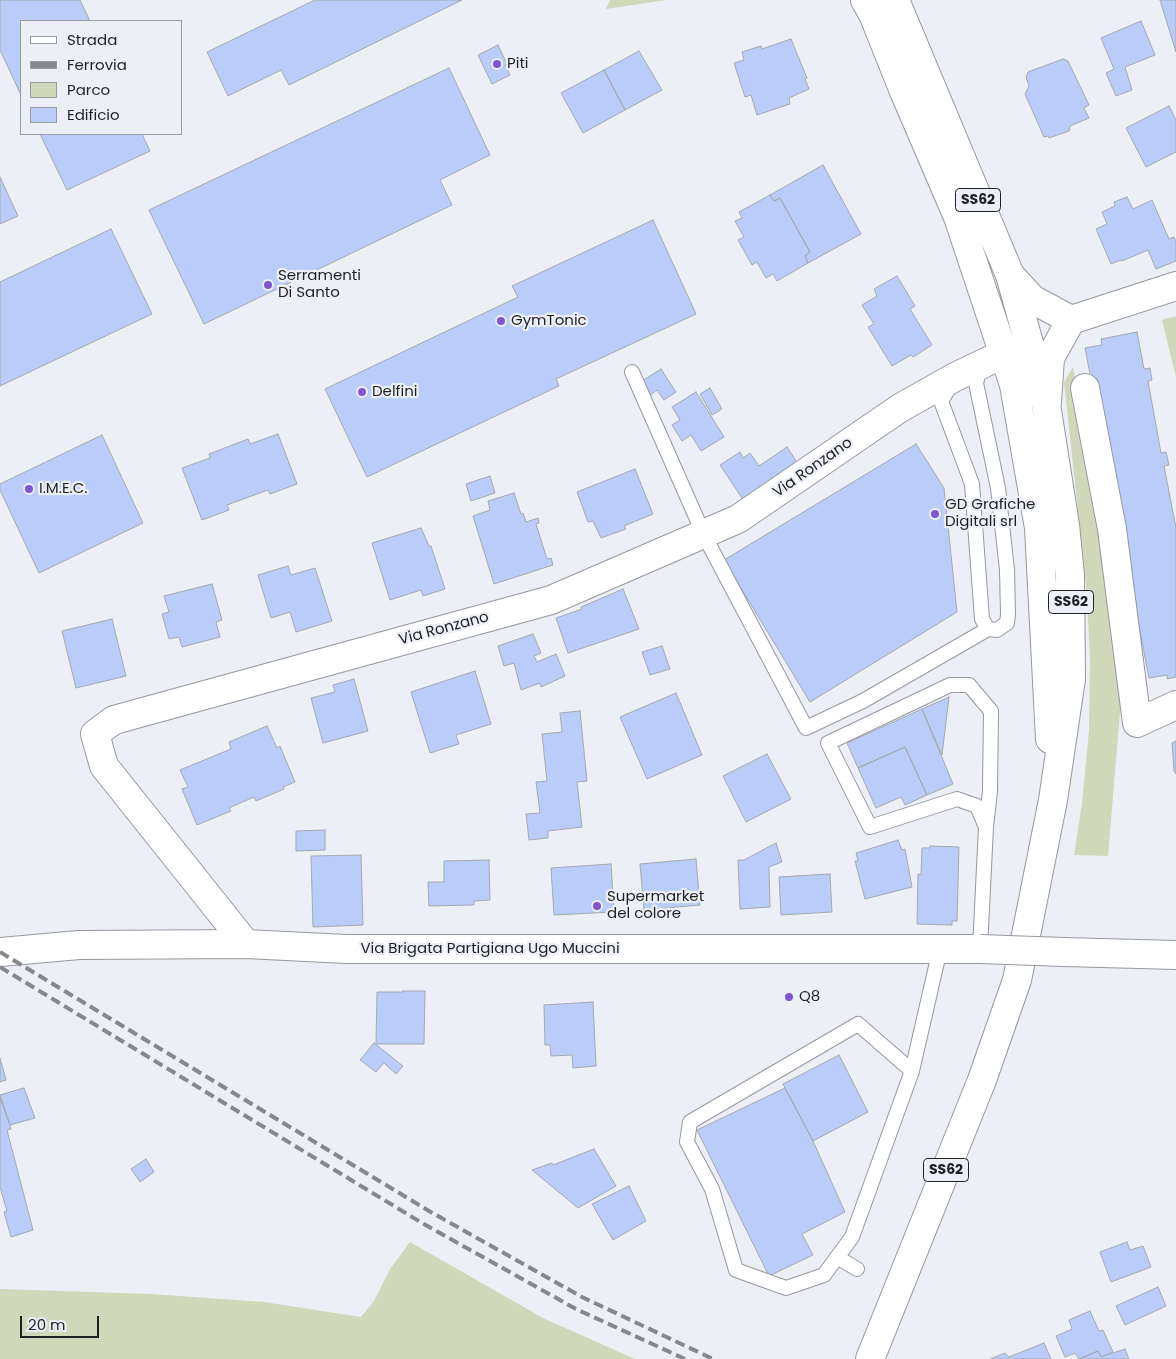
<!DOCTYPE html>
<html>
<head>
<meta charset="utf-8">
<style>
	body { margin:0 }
	#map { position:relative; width:1176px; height:1359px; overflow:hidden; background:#eceff5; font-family:Poppins,sans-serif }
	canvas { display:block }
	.legend { position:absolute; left:20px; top:20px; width:162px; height:115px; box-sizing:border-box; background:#eceff5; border:1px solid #9a9ca1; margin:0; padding:6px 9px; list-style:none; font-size:15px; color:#1f2022 }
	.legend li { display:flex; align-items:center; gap:10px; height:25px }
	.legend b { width:25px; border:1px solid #9a9ca1 }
	.scale { position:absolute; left:20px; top:1316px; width:79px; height:22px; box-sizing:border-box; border:2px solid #1f2022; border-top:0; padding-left:6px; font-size:15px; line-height:18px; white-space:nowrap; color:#1f2022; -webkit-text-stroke:4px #eceff5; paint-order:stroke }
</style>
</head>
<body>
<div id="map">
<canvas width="1176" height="1359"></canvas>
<ul class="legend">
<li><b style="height:6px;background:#fff"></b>Strada</li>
<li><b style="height:6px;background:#86888c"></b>Ferrovia</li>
<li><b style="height:14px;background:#d1d8ba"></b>Parco</li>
<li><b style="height:14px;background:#b9ccfa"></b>Edificio</li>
</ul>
<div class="scale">20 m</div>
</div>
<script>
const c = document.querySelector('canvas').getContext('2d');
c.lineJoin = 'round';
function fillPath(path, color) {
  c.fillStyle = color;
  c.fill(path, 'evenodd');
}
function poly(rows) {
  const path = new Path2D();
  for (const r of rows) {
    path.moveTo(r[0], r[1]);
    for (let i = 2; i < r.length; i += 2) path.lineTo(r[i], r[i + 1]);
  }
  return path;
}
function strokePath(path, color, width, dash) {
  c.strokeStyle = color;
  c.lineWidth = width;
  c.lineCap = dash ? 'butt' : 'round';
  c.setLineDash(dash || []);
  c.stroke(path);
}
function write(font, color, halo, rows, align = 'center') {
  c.font = font + ' Poppins,sans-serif';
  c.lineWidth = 4.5;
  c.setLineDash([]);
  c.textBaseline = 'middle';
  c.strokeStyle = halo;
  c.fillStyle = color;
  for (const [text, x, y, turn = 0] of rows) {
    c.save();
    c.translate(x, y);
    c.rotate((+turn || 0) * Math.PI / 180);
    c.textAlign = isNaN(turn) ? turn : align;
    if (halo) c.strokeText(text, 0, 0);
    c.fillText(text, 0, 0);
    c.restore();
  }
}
fillPath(poly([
	[610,0,666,0,606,9],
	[1176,316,1176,377,1162,320],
	[1073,367,1096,481,1122,688,1108,856,1074,855,1082,804,1089,730,1090,656,1086,585,1064,382],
	[410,1242,543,1318,635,1359,0,1359,0,1289,152,1294,264,1302,361,1317,374,1301,390,1269]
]), '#d1d8ba');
const building = poly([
	[0,0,80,0,90,21,21,21,21,95,0,50,0,0],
	[315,0,462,0,289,85,281,70,228,96,207,52,315,0],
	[1160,0,1176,0,1176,52,1160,0],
	[1141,21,1155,55,1125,67,1132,90,1116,96,1106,73,1114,69,1101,38,1141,21],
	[791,39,807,78,805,79,809,89,789,98,790,104,757,115,751,95,745,97,734,63,744,60,742,52,761,46,762,49,791,39],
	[498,45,507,64,505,65,510,75,492,84,478,55,498,45],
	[639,51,662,90,625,110,604,70,639,51],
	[1063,59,1068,61,1089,105,1084,108,1089,118,1070,126,1069,131,1049,138,1048,136,1044,137,1025,94,1029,86,1026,77,1028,72,1063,59],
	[449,68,490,155,440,180,452,205,204,324,149,210,449,68],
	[604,70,625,110,583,133,561,93,604,70],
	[1169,106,1176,120,1176,152,1146,167,1126,128,1169,106],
	[40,134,142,134,150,151,67,190,40,134],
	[823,165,861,234,808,263,805,256,810,252,780,198,774,201,770,195,823,165],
	[0,177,18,216,0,224,0,177],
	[770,195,774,201,780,198,810,252,805,256,808,263,777,281,773,274,766,278,757,262,752,265,738,240,744,237,735,221,742,218,739,212,770,195],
	[1127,197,1133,209,1152,200,1169,239,1174,237,1176,242,1176,261,1156,269,1148,250,1122,261,1121,260,1111,264,1096,229,1107,224,1102,212,1115,206,1114,202,1127,197],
	[653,220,696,314,556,379,559,386,367,477,325,389,518,297,512,286,653,220],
	[111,229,152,314,0,386,0,282,111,229],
	[897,276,915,306,910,309,932,345,913,357,911,355,892,366,868,327,874,324,862,305,877,296,874,289,897,276],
	[1137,332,1144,369,1150,368,1152,380,1148,381,1161,453,1166,452,1169,465,1164,466,1176,528,1176,677,1167,679,1167,675,1149,678,1085,348,1102,345,1101,339,1137,332],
	[661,369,676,392,664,400,657,390,650,395,642,381,661,369],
	[710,388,722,409,712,415,700,394,710,388],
	[696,392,724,437,701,451,691,435,682,441,672,425,680,420,672,407,696,392],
	[278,434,297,484,270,494,268,490,227,505,229,510,202,520,182,468,210,458,209,454,248,439,250,444,278,434],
	[102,435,143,523,39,573,0,490,0,484,102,435],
	[916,444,944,488,957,612,810,702,724,560,916,444],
	[787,447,798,464,744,501,720,465,740,452,743,458,750,453,759,466,787,447],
	[635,469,653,514,624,526,626,529,601,538,593,521,588,522,577,492,635,469],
	[490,476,495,493,471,501,466,484,490,476],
	[514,493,521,514,523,513,526,522,538,518,539,523,536,524,547,559,551,558,553,565,494,584,473,516,490,510,488,501,514,493],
	[421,528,429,546,431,546,445,589,423,596,421,590,390,600,372,543,421,528],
	[288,566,291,575,315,568,332,621,296,632,290,612,271,618,258,575,288,566],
	[212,584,222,620,216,622,220,637,182,647,179,637,169,639,162,614,169,612,164,596,212,584],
	[623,589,639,629,568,653,556,618,582,609,581,607,623,589],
	[112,619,126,676,76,688,62,631,112,619],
	[533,634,541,653,534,656,537,662,556,654,565,676,541,687,540,683,521,690,514,663,504,666,498,646,533,634],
	[662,646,670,669,650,675,642,652,662,646],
	[475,671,491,724,456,735,459,744,430,753,411,692,475,671],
	[354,679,368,731,323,743,311,698,335,692,333,685,354,679],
	[676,693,702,755,647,779,620,717,676,693],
	[949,697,942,755,922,709,949,697],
	[922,709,953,784,927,795,905,747,858,768,847,743,922,709],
	[580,711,587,781,577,782,582,827,548,831,548,838,529,840,526,814,540,813,536,782,547,781,542,734,562,732,560,713,580,711],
	[267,726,277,748,280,746,295,782,283,787,284,789,256,801,254,797,229,808,231,811,197,825,182,789,188,787,180,770,231,749,229,742,267,726],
	[1176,741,1176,774,1174,771,1172,743,1176,741],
	[905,747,927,795,905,805,901,797,876,808,858,768,905,747],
	[767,754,791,799,746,822,723,776,767,754],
	[325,830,325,850,296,851,296,831,325,830],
	[898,840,902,850,905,849,912,887,865,899,855,861,858,861,856,853,898,840],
	[776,843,782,862,769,867,770,907,740,909,738,860,744,860,776,843],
	[930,846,959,847,957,921,952,921,952,925,917,924,918,874,921,875,922,848,930,848,930,846],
	[361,855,363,925,313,927,311,856,361,855],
	[696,859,700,905,644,910,640,864,696,859],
	[489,860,490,900,474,901,474,905,429,906,428,882,444,882,444,861,489,860],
	[611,864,614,912,554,915,551,868,611,864],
	[830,874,832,912,781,915,779,877,830,874],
	[403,991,425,991,424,1044,376,1044,377,992,403,992,403,991],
	[593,1002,596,1066,573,1068,572,1055,551,1056,550,1045,545,1045,544,1005,593,1002],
	[374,1043,403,1066,396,1074,384,1063,376,1072,360,1060,374,1043],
	[839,1055,868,1112,813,1141,783,1084,839,1055],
	[0,1058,6,1080,0,1082,0,1058],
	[24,1088,35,1118,10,1125,0,1095,24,1088],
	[785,1088,813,1141,845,1212,802,1234,813,1255,769,1276,697,1130,785,1088],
	[0,1098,10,1125,11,1129,7,1130,33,1230,11,1237,4,1212,7,1211,0,1187,0,1098],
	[594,1149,616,1186,578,1208,532,1170,552,1163,553,1165,594,1149],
	[146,1159,154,1172,140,1182,131,1169,146,1159],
	[629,1186,646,1221,613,1240,592,1204,629,1186],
	[1127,1242,1130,1250,1143,1246,1151,1267,1111,1282,1100,1252,1127,1242],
	[1158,1287,1166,1306,1125,1325,1116,1306,1158,1287],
	[1090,1311,1099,1331,1103,1330,1113,1352,1101,1357,1098,1351,1079,1359,1075,1353,1065,1357,1056,1336,1072,1329,1069,1320,1090,1311],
	[1044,1343,1051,1359,990,1359,1005,1353,1009,1357,1044,1343],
	[1125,1349,1129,1359,1079,1359,1098,1351,1101,1357,1125,1349]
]);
fillPath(building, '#b9ccfa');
strokePath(building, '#a5a8ae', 1);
const service = poly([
	[632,372,704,535,806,728,863,701,988,629,997,630,1007,623,1008,614,1007,570,998,488,976,383,981,365],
	[951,385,941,401,972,484,982,619,988,629],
	[980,949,986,827,990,791,991,711,969,685,950,685,828,743,870,827,957,799,977,806,986,827],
	[912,1071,858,1024,690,1122,687,1142,712,1189,736,1270,786,1288,824,1275,852,1237,912,1071,940,949],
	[837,1257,857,1269]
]);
const minor = poly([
	[1010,275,1032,299,1071,320,1176,286],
	[1085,388,1112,529,1137,723,1176,705],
	[1047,402,1050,358,1071,320],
	[246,944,104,766,95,734,114,720,551,600,738,519,900,408,955,377,1003,354]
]);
const secondary = poly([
	[0,952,79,945,246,944,346,949,980,949],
	[1064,952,1176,955]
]);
const primary = poly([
	[865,0,873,14,903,89,958,217,1014,385,1039,528,1050,739],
	[870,1359,982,1080,1017,980,1053,800,1071,679,1070,575,1065,525,1046,404,1010,275,895,0]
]);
strokePath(service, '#95989d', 16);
strokePath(minor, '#95989d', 30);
strokePath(secondary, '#95989d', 30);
strokePath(primary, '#95989d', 30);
strokePath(service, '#fff', 14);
strokePath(minor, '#fff', 28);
strokePath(secondary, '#fff', 28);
strokePath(primary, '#fff', 28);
strokePath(poly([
	[0,952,429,1211,582,1297,713,1359],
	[0,967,422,1223,576,1309,685,1359]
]), '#86888c', 4, [10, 5]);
const secondaryBridge = poly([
	[980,949,1064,952]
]);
strokePath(secondaryBridge, '#95989d', 30, []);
strokePath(secondaryBridge, '#fff', 28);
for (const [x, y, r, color] of [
	[497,64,5,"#7e56cf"],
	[268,285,5,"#7e56cf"],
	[501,321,5,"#7e56cf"],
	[362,392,5,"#7e56cf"],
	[29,489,5,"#7e56cf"],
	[935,514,5,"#7e56cf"],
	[597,906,5,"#7e56cf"],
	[789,997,5,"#7e56cf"]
]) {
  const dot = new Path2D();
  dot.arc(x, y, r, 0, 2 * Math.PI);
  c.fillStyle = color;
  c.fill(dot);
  strokePath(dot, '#eceff5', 2);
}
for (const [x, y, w] of [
	[978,200,45],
	[1071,602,45],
	[946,1170,45]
]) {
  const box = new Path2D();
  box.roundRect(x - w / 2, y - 11.5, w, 23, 4);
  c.fillStyle = '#eceff5';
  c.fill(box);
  strokePath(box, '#1f2022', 1);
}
write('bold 14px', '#1f2022', null, [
	["SS62",978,200],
	["SS62",1071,602],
	["SS62",946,1170]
]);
write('15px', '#1f2022', '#eceff5', [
	["Piti",507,64],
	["Serramenti",278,276],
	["Di Santo",278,293],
	["GymTonic",511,321],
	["Delfini",372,392],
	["I.M.E.C.",39,489],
	["GD Grafiche",945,505],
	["Digitali srl",945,522],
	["Supermarket",607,897],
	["del colore",607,914],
	["Q8",799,997]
], 'left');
write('15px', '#1f2022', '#eceff5', [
	["Via Ronzano",813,468,-35],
	["Via Ronzano",444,629,-15],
	["Via Brigata Partigiana Ugo Muccini",490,949]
]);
</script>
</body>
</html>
